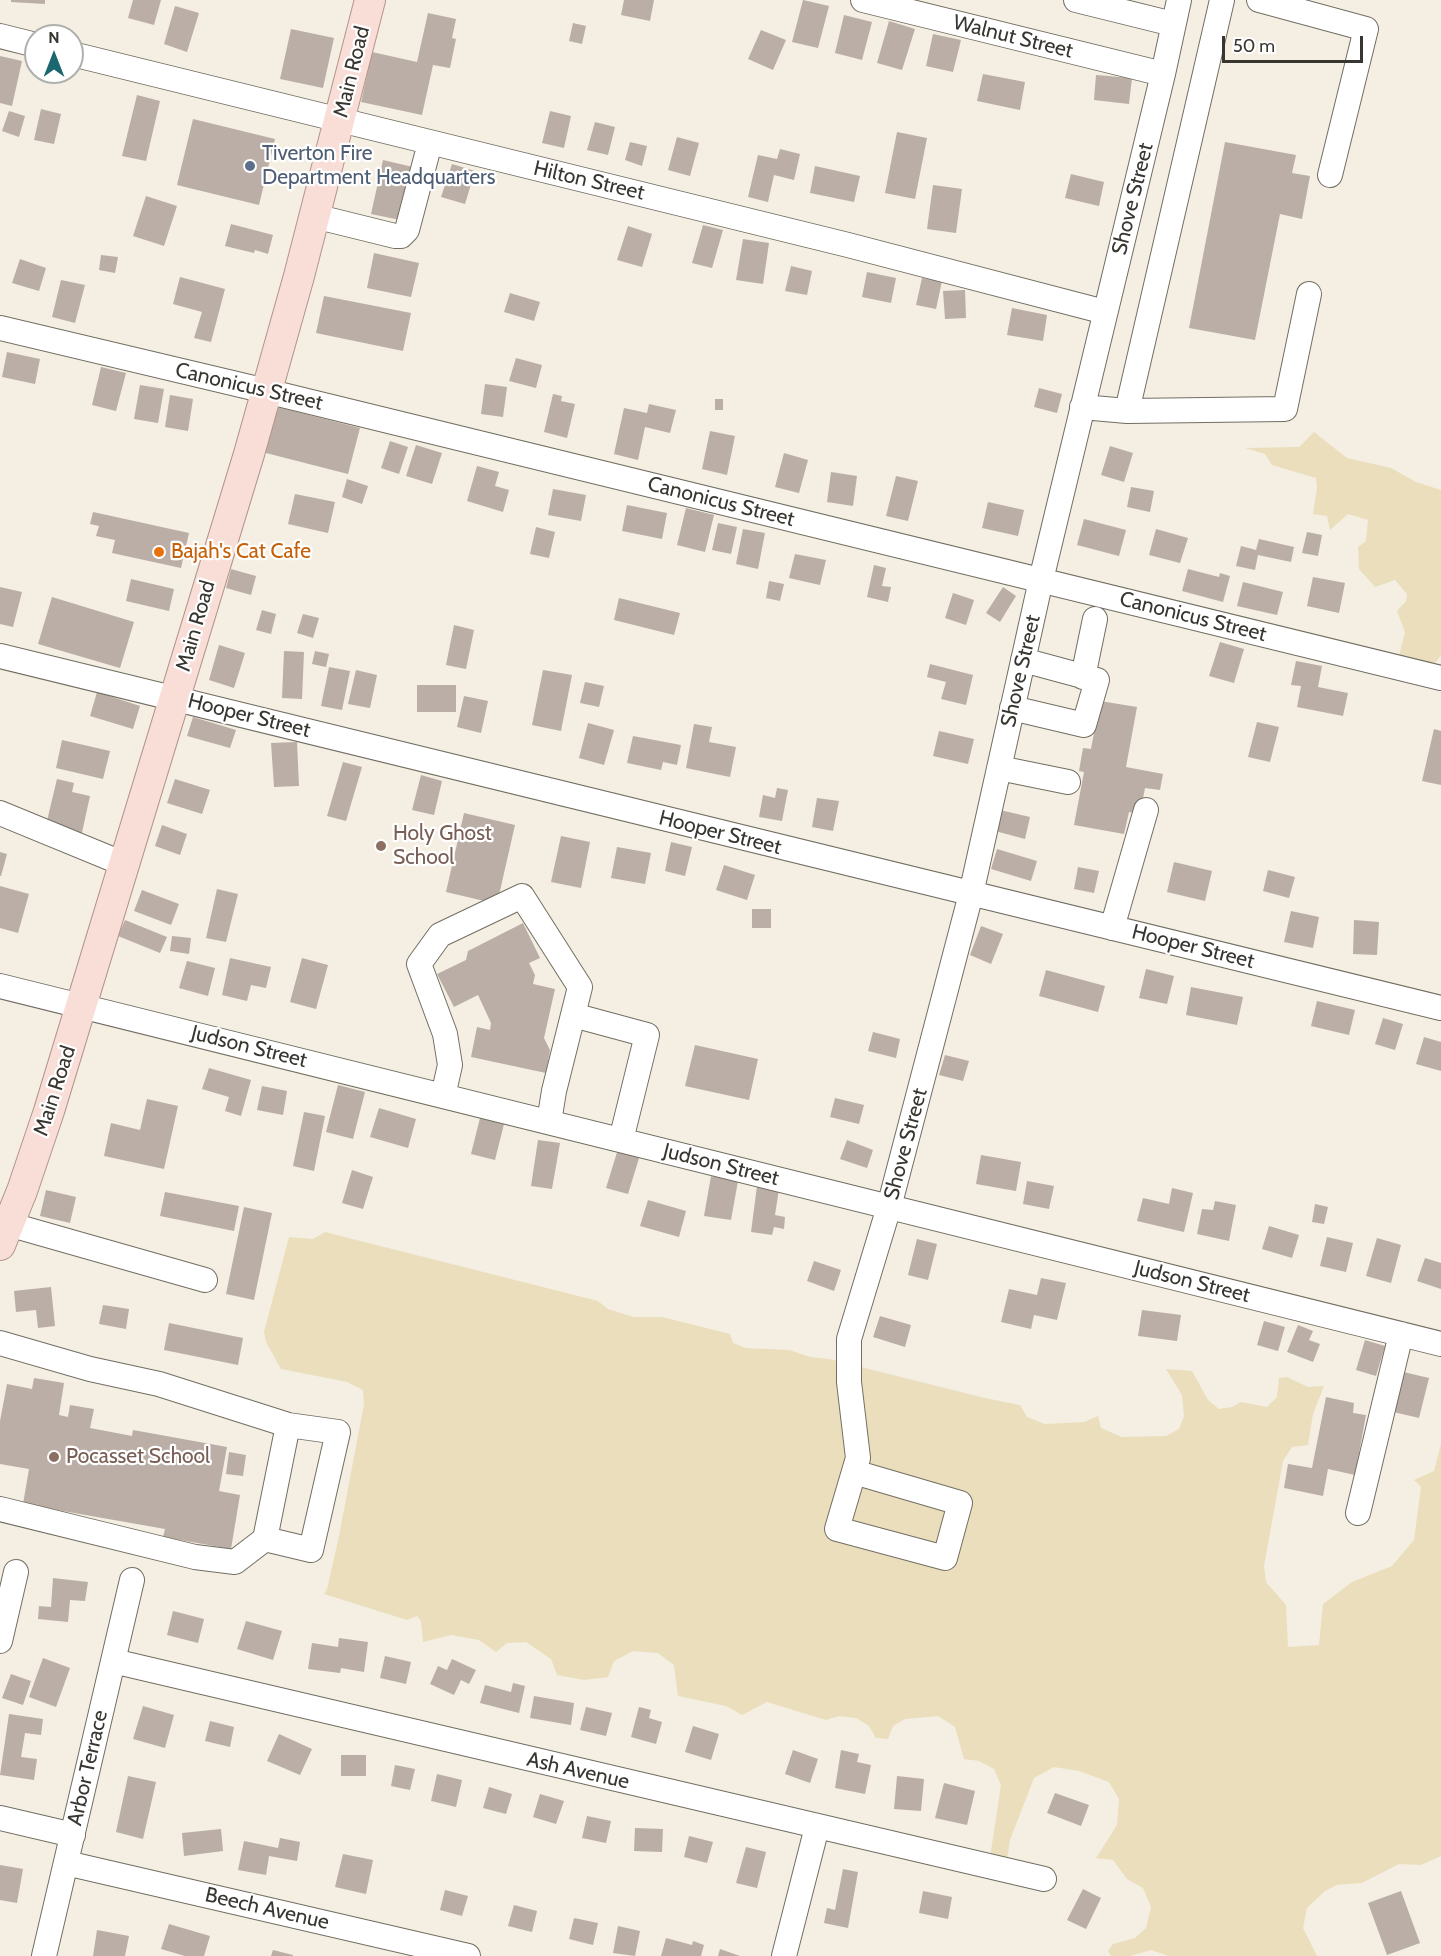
<!DOCTYPE html>
<html>
<head>
<meta charset="utf-8">
<style>
	body { margin:0 }
	#map { position:relative; width:1441px; height:1956px; overflow:hidden; background:#f4efe2; font-family:Cabin,sans-serif }
	canvas { display:block }
	.north { position:absolute; left:24px; top:24px; width:60px; height:60px; box-sizing:border-box; background:#fff; border:2px solid #afafac; border-radius:50%; rotate:0deg; font-size:16px; font-weight:700; line-height:24px; text-align:center; color:#383630 }
	.north::after { content:''; display:block; margin:auto; width:21px; height:27px; background:#1b6770; clip-path:polygon(50% 0,100% 100%,50% 72%,0 100%) }
	.scale { position:absolute; left:1222px; top:36px; width:141px; height:27px; box-sizing:border-box; border:3px solid #383630; border-top:0; padding-left:8px; font-size:18px; line-height:21px; white-space:nowrap; color:#383630; -webkit-text-stroke:4px #fff; paint-order:stroke }
</style>
</head>
<body>
<div id="map">
<canvas width="1441" height="1956"></canvas>
<div class="north">N</div>
<div class="scale">50 m</div>
</div>
<script>
const c = document.querySelector('canvas').getContext('2d');
c.lineJoin = 'round';
function fillPath(path, color) {
  c.fillStyle = color;
  c.fill(path, 'evenodd');
}
function poly(rows) {
  const path = new Path2D();
  for (const r of rows) {
    path.moveTo(r[0], r[1]);
    for (let i = 2; i < r.length; i += 2) path.lineTo(r[i], r[i + 1]);
  }
  return path;
}
function strokePath(path, color, width, dash) {
  c.strokeStyle = color;
  c.lineWidth = width;
  c.lineCap = dash ? 'butt' : 'round';
  c.setLineDash(dash || []);
  c.stroke(path);
}
function write(font, color, halo, rows, align = 'center') {
  c.font = font + ' Cabin,sans-serif';
  c.lineWidth = 4.5;
  c.setLineDash([]);
  c.textBaseline = 'middle';
  c.strokeStyle = halo;
  c.fillStyle = color;
  for (const [text, x, y, turn = 0] of rows) {
    c.save();
    c.translate(x, y);
    c.rotate((+turn || 0) * Math.PI / 180);
    c.textAlign = isNaN(turn) ? turn : align;
    if (halo) c.strokeText(text, 0, 0);
    c.fillText(text, 0, 0);
    c.restore();
  }
}
fillPath(poly([
	[1314,432,1347,458,1391,468,1416,482,1441,490,1441,655,1425,677,1396,668,1405,632,1397,611,1406,601,1407,594,1395,580,1375,587,1359,569,1358,547,1366,541,1368,520,1348,514,1330,530,1327,516,1313,514,1317,488,1316,478,1272,465,1265,454,1245,448,1299,447],
	[325,1232,598,1301,608,1309,633,1317,662,1317,730,1334,733,1343,746,1348,789,1350,810,1357,829,1359,985,1398,1020,1405,1027,1417,1045,1424,1084,1422,1098,1416,1101,1428,1122,1437,1166,1436,1179,1429,1184,1416,1182,1395,1166,1369,1192,1371,1208,1400,1219,1409,1232,1407,1241,1402,1267,1407,1277,1397,1279,1378,1287,1377,1308,1387,1324,1386,1313,1414,1308,1445,1292,1447,1283,1461,1264,1566,1266,1582,1286,1605,1288,1647,1319,1645,1323,1604,1352,1582,1392,1566,1414,1540,1421,1487,1414,1480,1434,1471,1441,1444,1441,1856,1421,1865,1399,1864,1362,1883,1337,1885,1325,1891,1307,1908,1303,1928,1317,1956,1169,1956,1151,1950,1130,1956,1111,1956,1108,1951,1113,1944,1135,1938,1146,1928,1151,1907,1143,1888,1127,1879,1113,1860,1096,1858,1117,1825,1119,1799,1109,1782,1079,1771,1054,1767,1034,1778,1010,1840,1006,1866,989,1864,1001,1785,994,1769,979,1761,964,1759,955,1727,938,1716,905,1719,893,1726,888,1739,876,1738,869,1726,856,1718,839,1716,826,1720,767,1702,742,1715,726,1706,678,1696,674,1665,658,1653,633,1651,614,1661,608,1677,584,1680,557,1675,551,1659,526,1642,507,1643,496,1652,479,1640,451,1635,423,1642,421,1621,417,1616,407,1620,324,1594,327,1589,339,1536,364,1404,363,1390,347,1382,281,1369,266,1342,264,1332,289,1237,313,1239]
]), '#eadebc');
fillPath(poly([
	[11,0,45,0,45,4,11,2],
	[133,0,161,0,154,25,128,18],
	[624,0,654,0,650,21,621,15],
	[803,0,829,6,818,48,792,42],
	[175,6,199,13,187,52,164,44],
	[428,13,456,19,452,38,456,39,450,68,433,65,422,115,361,102,372,52,417,62],
	[844,15,872,22,862,60,835,53],
	[889,21,915,29,902,70,877,63],
	[573,23,586,26,582,44,569,41],
	[291,29,334,38,323,88,280,79],
	[761,30,786,40,773,70,748,59],
	[933,34,961,40,953,72,926,66],
	[0,56,22,61,12,106,0,103],
	[983,74,1025,82,1020,110,977,101],
	[1096,75,1132,78,1129,104,1094,100],
	[137,95,160,101,146,161,122,156],
	[41,109,61,114,54,144,34,140],
	[9,111,25,116,19,137,2,131],
	[550,111,571,116,564,148,542,143],
	[193,119,275,139,259,205,177,185],
	[595,122,615,127,608,155,587,150],
	[897,132,927,138,915,199,885,193],
	[677,137,699,143,690,176,668,170],
	[630,142,647,146,642,166,625,160],
	[1225,142,1296,155,1292,173,1310,176,1302,219,1280,214,1255,340,1189,328],
	[780,149,800,154,794,180,774,175,768,202,748,197,758,155,777,159],
	[383,160,417,168,405,221,371,214],
	[452,164,475,171,465,204,441,197],
	[815,166,860,176,854,202,810,193],
	[1071,174,1104,182,1099,206,1065,198],
	[933,185,962,189,956,233,927,229],
	[146,196,177,206,164,246,133,236],
	[231,224,273,235,268,254,255,250,254,253,225,246],
	[703,225,723,230,712,268,692,263],
	[628,226,652,234,642,267,617,260],
	[743,239,769,243,763,284,736,280],
	[374,253,419,263,411,297,367,288],
	[101,255,118,257,115,273,99,270],
	[20,259,46,268,39,291,12,283],
	[791,266,812,271,807,295,785,291],
	[867,272,896,278,891,303,862,297],
	[180,277,225,289,211,342,194,338,202,312,173,304],
	[922,278,942,281,936,309,916,305],
	[61,280,85,285,75,323,52,317],
	[965,290,966,318,945,319,943,291],
	[510,293,540,302,534,321,504,312],
	[324,296,411,313,403,351,316,333],
	[1012,308,1047,315,1043,341,1007,335],
	[7,352,40,359,35,384,2,377],
	[516,358,542,365,536,388,509,381],
	[101,367,126,373,116,411,92,405],
	[485,384,507,387,503,417,481,414],
	[140,385,164,389,158,423,134,419],
	[1039,388,1062,394,1057,413,1034,407],
	[553,394,562,396,561,401,575,404,567,438,544,432],
	[170,395,193,399,188,431,165,427],
	[715,399,723,399,723,410,715,410],
	[649,404,676,410,670,433,645,427,638,460,614,454,624,408,647,413],
	[274,406,360,428,348,474,262,452],
	[710,431,735,436,727,475,702,469],
	[390,441,408,447,399,474,381,468],
	[416,445,442,453,432,484,406,476],
	[1110,446,1133,453,1124,482,1101,475],
	[784,453,808,460,799,493,775,487],
	[477,466,499,472,495,486,509,490,503,512,467,501],
	[831,472,857,476,853,506,827,502],
	[896,476,918,481,908,521,886,516],
	[347,479,368,486,362,504,342,497],
	[1131,487,1154,491,1150,512,1127,507],
	[553,489,586,495,581,521,548,515],
	[295,494,335,502,328,533,288,524],
	[988,502,1024,510,1018,536,982,528],
	[627,505,667,513,662,539,622,531],
	[686,508,714,515,705,552,677,545],
	[93,512,189,533,181,568,112,553,115,540,96,536,99,526,90,524],
	[1084,519,1126,530,1119,556,1077,545],
	[718,523,737,527,731,554,712,550],
	[536,527,555,532,549,558,530,554],
	[743,529,765,533,758,569,736,564],
	[1156,529,1188,538,1180,563,1149,555],
	[1307,532,1322,535,1318,556,1302,553],
	[1259,539,1294,547,1291,562,1258,555,1255,570,1236,566,1241,546,1256,550],
	[795,554,826,560,820,585,789,578],
	[874,565,886,568,882,586,891,587,888,602,867,597],
	[231,569,256,576,251,595,226,588],
	[1188,569,1219,577,1220,573,1230,576,1223,602,1182,591],
	[1313,577,1345,583,1339,613,1307,606],
	[131,579,174,589,169,611,126,601],
	[769,581,784,584,780,601,766,598],
	[1243,582,1283,592,1277,615,1237,606],
	[0,587,22,592,13,627,0,624],
	[1003,587,1016,596,1000,622,986,613],
	[953,593,974,600,966,625,945,618],
	[52,597,134,622,120,668,38,644],
	[619,598,680,613,674,635,614,620],
	[262,610,276,614,271,634,256,630],
	[303,614,319,618,313,638,297,633],
	[454,625,474,630,466,669,446,665],
	[1220,642,1244,649,1234,683,1209,676],
	[219,645,245,653,234,688,209,680],
	[284,651,304,652,302,699,282,698],
	[315,651,329,654,326,667,312,664],
	[1296,661,1322,666,1318,687,1348,693,1343,716,1297,707,1301,686,1291,685],
	[930,664,973,675,966,705,941,699,946,682,927,677],
	[329,667,350,671,342,710,321,706],
	[356,670,377,675,370,708,348,704],
	[543,670,572,675,561,731,532,725],
	[585,682,604,686,599,707,580,703],
	[417,685,456,685,456,712,417,712],
	[97,692,140,706,133,729,90,716],
	[464,696,488,701,481,733,457,727],
	[1100,701,1137,707,1126,767,1163,774,1160,790,1145,788,1140,814,1129,812,1124,834,1074,825,1084,772,1079,771,1083,748,1091,749],
	[193,717,236,730,230,748,187,736],
	[1257,722,1279,727,1270,762,1248,757],
	[588,723,614,730,604,765,579,758],
	[694,724,712,727,709,742,736,747,730,777,686,768],
	[1434,729,1441,731,1441,785,1422,781],
	[939,731,974,739,968,764,933,756],
	[633,736,681,745,677,765,663,762,661,770,627,763],
	[62,740,110,751,103,779,56,768],
	[297,742,299,786,274,787,271,743],
	[343,762,362,767,346,821,327,816],
	[421,775,442,781,434,815,412,810],
	[57,779,74,783,72,792,90,796,81,837,45,829],
	[175,779,210,790,202,814,167,803],
	[777,788,788,790,782,821,759,817,763,795,775,798],
	[817,798,839,801,833,831,812,827],
	[1000,810,1030,817,1025,839,995,831],
	[464,813,515,825,497,904,446,892],
	[162,825,187,834,180,855,155,846],
	[561,836,590,842,581,888,551,882],
	[671,842,692,847,685,876,665,871],
	[617,847,651,853,645,884,611,878],
	[997,849,1037,861,1031,881,991,869],
	[0,852,7,854,1,876,0,876],
	[1174,862,1212,871,1205,901,1167,892],
	[724,865,755,875,747,900,716,890],
	[1078,867,1099,871,1094,893,1074,889],
	[1268,870,1295,877,1289,898,1263,891],
	[0,886,29,894,18,933,0,928],
	[217,889,238,894,226,942,206,938],
	[142,890,179,904,171,925,134,911],
	[752,909,771,909,771,928,752,928],
	[1291,911,1319,917,1313,948,1284,942],
	[125,920,167,937,160,953,118,936],
	[1354,920,1379,922,1377,955,1353,954],
	[523,923,540,958,529,963,535,975,533,984,555,989,544,1038,550,1050,546,1073,471,1057,477,1027,490,1030,491,1023,478,995,454,1007,437,974,466,960,468,951],
	[981,926,1003,934,991,964,970,955],
	[172,936,191,938,189,954,170,951],
	[230,958,271,967,266,988,251,985,247,1001,222,995],
	[302,958,328,965,316,1009,290,1002],
	[187,961,215,968,208,996,179,988],
	[1146,969,1174,976,1167,1004,1139,998],
	[1046,970,1105,986,1098,1012,1039,996],
	[1191,987,1243,997,1237,1025,1186,1015],
	[1317,1001,1355,1010,1349,1035,1311,1026],
	[1383,1018,1403,1024,1395,1050,1375,1044],
	[873,1032,900,1039,896,1058,868,1051],
	[1424,1037,1441,1042,1441,1071,1416,1064],
	[695,1045,758,1059,749,1100,685,1086],
	[945,1055,969,1061,963,1081,939,1075],
	[209,1068,251,1080,241,1116,225,1111,229,1097,202,1089],
	[338,1085,365,1092,353,1139,326,1132],
	[262,1086,287,1091,283,1115,257,1110],
	[835,1098,864,1105,859,1124,830,1117],
	[147,1099,178,1106,164,1169,104,1156,111,1123,140,1130],
	[379,1108,416,1119,408,1148,370,1137],
	[304,1112,325,1116,314,1171,293,1166],
	[480,1118,504,1124,495,1160,471,1154],
	[538,1140,560,1143,552,1189,531,1186],
	[847,1140,873,1150,867,1168,840,1159],
	[618,1149,640,1155,628,1194,606,1188],
	[981,1155,1021,1162,1016,1191,976,1184],
	[352,1170,373,1177,363,1209,342,1203],
	[711,1176,738,1181,731,1220,704,1216],
	[1027,1181,1054,1186,1049,1209,1023,1204],
	[757,1186,779,1189,775,1215,785,1217,784,1229,774,1227,772,1235,751,1232],
	[1172,1188,1193,1193,1184,1232,1137,1221,1143,1198,1169,1204],
	[46,1190,76,1197,70,1223,40,1216],
	[165,1192,239,1206,234,1231,160,1216],
	[648,1200,686,1211,679,1237,640,1226],
	[1215,1201,1236,1205,1229,1241,1197,1234,1202,1209,1213,1210],
	[1315,1204,1328,1207,1324,1224,1312,1222],
	[244,1207,272,1213,254,1300,226,1294],
	[1269,1226,1299,1235,1292,1258,1262,1249],
	[1327,1237,1353,1243,1346,1272,1320,1266],
	[1377,1238,1401,1245,1391,1283,1366,1276],
	[917,1239,937,1244,928,1280,908,1275],
	[1425,1258,1441,1263,1441,1289,1417,1281],
	[814,1261,841,1270,834,1291,807,1281],
	[1041,1278,1066,1283,1057,1320,1034,1315,1031,1329,1001,1322,1009,1289,1037,1295],
	[51,1287,55,1326,38,1328,36,1310,16,1312,14,1291],
	[103,1305,129,1309,126,1329,99,1324],
	[1142,1310,1181,1315,1177,1341,1138,1336],
	[880,1316,911,1325,905,1347,873,1337],
	[1264,1321,1285,1327,1278,1351,1257,1345],
	[169,1323,243,1338,238,1365,164,1350],
	[1298,1325,1313,1331,1309,1340,1320,1344,1313,1362,1287,1352],
	[1365,1340,1385,1346,1376,1376,1356,1370],
	[1395,1370,1429,1378,1419,1418,1385,1410],
	[34,1378,64,1383,59,1415,68,1417,70,1405,94,1409,90,1428,132,1436,133,1430,227,1447,219,1491,240,1495,231,1549,163,1537,165,1529,23,1504,29,1469,0,1464,0,1421,7,1384,32,1389],
	[1326,1397,1354,1403,1353,1413,1366,1415,1355,1475,1328,1469,1323,1496,1284,1488,1288,1464,1312,1468],
	[229,1452,246,1455,243,1476,226,1474],
	[53,1578,88,1582,85,1601,70,1600,68,1622,38,1619,39,1606,51,1607],
	[173,1611,204,1619,198,1643,167,1635],
	[246,1621,282,1631,273,1660,237,1649],
	[339,1638,368,1642,364,1672,341,1668,340,1673,308,1669,312,1643,338,1647],
	[385,1656,411,1662,406,1684,380,1678],
	[43,1658,70,1668,56,1707,29,1697],
	[452,1659,476,1670,469,1684,461,1680,454,1695,430,1684,438,1666,447,1670],
	[11,1674,31,1681,23,1705,2,1698],
	[513,1683,525,1686,519,1713,480,1703,485,1685,511,1692],
	[534,1696,574,1703,571,1725,530,1718],
	[143,1706,174,1715,165,1748,133,1739],
	[586,1707,612,1713,606,1736,580,1730],
	[639,1707,651,1710,649,1718,662,1722,656,1744,631,1737],
	[9,1714,43,1719,41,1735,25,1733,21,1757,37,1759,34,1780,0,1775],
	[210,1721,234,1727,230,1747,205,1741],
	[693,1726,719,1734,711,1760,685,1752],
	[279,1734,312,1749,300,1775,267,1761],
	[793,1750,818,1759,810,1783,785,1774],
	[841,1750,859,1754,857,1762,871,1765,865,1794,835,1788],
	[341,1755,366,1755,366,1776,341,1776],
	[395,1765,415,1769,410,1790,391,1786],
	[437,1774,462,1780,456,1807,431,1801],
	[128,1776,156,1782,143,1839,116,1832],
	[897,1776,924,1779,921,1811,894,1809],
	[944,1783,975,1791,967,1825,935,1818],
	[489,1787,512,1794,506,1814,483,1808],
	[1055,1793,1089,1805,1081,1826,1047,1813],
	[540,1794,564,1801,556,1824,533,1817],
	[587,1816,611,1821,606,1843,582,1838],
	[635,1828,663,1829,662,1852,634,1851],
	[221,1829,223,1851,184,1856,182,1833],
	[689,1836,713,1842,707,1863,684,1857],
	[280,1838,300,1842,297,1861,269,1856,266,1875,238,1870,244,1841,278,1848],
	[746,1847,766,1852,757,1888,736,1883],
	[343,1854,373,1860,366,1894,335,1887],
	[0,1865,23,1869,17,1903,0,1900],
	[843,1869,858,1872,848,1928,824,1923,827,1908,835,1910],
	[1083,1889,1101,1898,1086,1929,1067,1920],
	[445,1890,468,1896,462,1916,440,1910],
	[923,1891,952,1897,948,1919,919,1913],
	[1401,1891,1420,1943,1387,1955,1368,1903],
	[514,1905,537,1911,532,1932,508,1926],
	[574,1918,598,1923,593,1945,569,1939],
	[169,1924,210,1936,204,1956,185,1956,161,1949],
	[618,1926,640,1931,635,1956,613,1953],
	[97,1930,129,1936,125,1956,93,1956],
	[666,1938,692,1945,693,1941,704,1945,701,1956,661,1956],
	[720,1949,740,1956,718,1956],
	[273,1950,293,1955,293,1956,271,1956]
]), '#bbaea6');
const minor = poly([
	[863,0,1163,74],
	[1076,0,1173,24],
	[1259,0,1366,29,1330,175],
	[0,36,36,45],
	[72,54,848,245,1105,312],
	[314,216,395,236,401,236,407,230,430,143],
	[0,328,266,391,1441,678],
	[1082,407,1127,411,1222,0],
	[1127,411,1285,409,1309,294],
	[0,656,1441,1008],
	[1083,677,1095,619],
	[1012,708,1084,725,1097,680,1023,660],
	[999,768,1068,782],
	[0,813,124,864],
	[1112,928,1146,810],
	[0,986,1441,1344],
	[573,1015,647,1035,621,1140],
	[443,1096,450,1065,445,1034,419,964,440,935,522,896,580,987,554,1091,549,1122],
	[8,1224,205,1280],
	[0,1343,90,1369,159,1384,288,1425,338,1432,311,1550,265,1539,288,1425],
	[854,1472,960,1503,945,1558,837,1529,858,1458,849,1382,849,1339,889,1207,971,894,1041,580,1163,74,1179,0],
	[0,1509,195,1557,235,1562,265,1539],
	[1358,1513,1401,1334],
	[0,1641,16,1572],
	[113,1661,1044,1879],
	[0,1818,73,1835],
	[66,1863,468,1956],
	[44,1956,132,1580],
	[784,1956,817,1827]
]);
const major = poly([
	[0,1245,22,1191,49,1111,249,454,299,276,370,0]
]);
strokePath(minor, '#726e62', 26);
strokePath(major, '#b3948b', 32);
strokePath(minor, '#fff', 24);
strokePath(major, '#f9ddd7', 30);
for (const [x, y, r, color] of [
	[250,166,6,"#5c6f8a"],
	[159,552,6,"#e8710a"],
	[381,846,6,"#8d6e63"],
	[54,1457,6,"#8d6e63"]
]) {
  const dot = new Path2D();
  dot.arc(x, y, r, 0, 2 * Math.PI);
  c.fillStyle = color;
  c.fill(dot);
  strokePath(dot, '#fff', 2);
}
write('21px', '#383630', '#fff', [
	["Walnut Street",1013,37,14],
	["Main Road",352,72,-76],
	["Hilton Street",589,181,13],
	["Shove Street",1133,199,-76],
	["Canonicus Street",249,387,13],
	["Canonicus Street",721,502,14],
	["Canonicus Street",1193,617,14],
	["Main Road",196,626,-74],
	["Shove Street",1021,671,-77],
	["Hooper Street",249,716,14],
	["Hooper Street",720,833,14],
	["Hooper Street",1193,947,14],
	["Judson Street",249,1047,14],
	["Main Road",55,1091,-72],
	["Shove Street",906,1144,-75],
	["Judson Street",721,1165,14],
	["Judson Street",1192,1282,14],
	["Arbor Terrace",88,1768,-77],
	["Ash Avenue",578,1771,13],
	["Beech Avenue",267,1909,13]
]);
write('21px', '#4e5e75', '#fff', [
	["Tiverton Fire",262,154],
	["Department Headquarters",262,178]
], 'left');
write('21px', '#c56008', '#fff', [
	["Bajah's Cat Cafe",171,552]
], 'left');
write('21px', '#785e54', '#fff', [
	["Holy Ghost",393,834],
	["School",393,858],
	["Pocasset School",66,1457]
], 'left');
</script>
</body>
</html>
